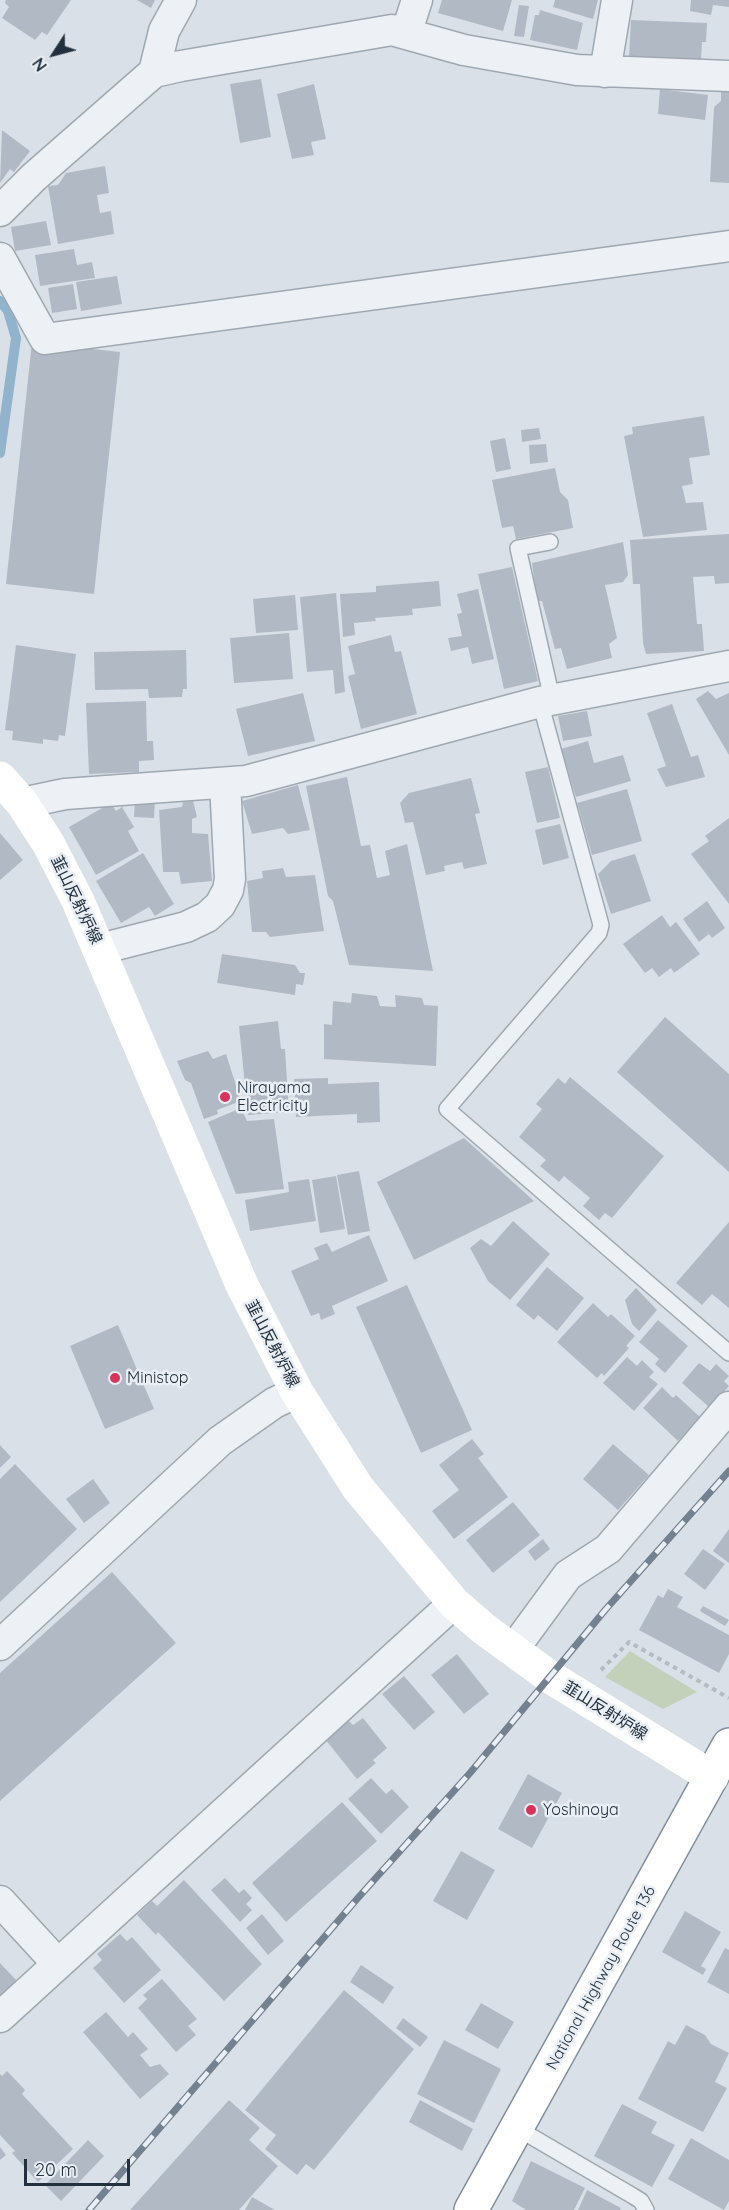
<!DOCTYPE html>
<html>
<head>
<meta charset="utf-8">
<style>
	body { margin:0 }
	#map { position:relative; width:729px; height:2210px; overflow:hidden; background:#dae0e7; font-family:Quicksand,sans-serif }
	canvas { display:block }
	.north { position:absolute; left:24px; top:24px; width:60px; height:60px; -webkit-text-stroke:4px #e9eff4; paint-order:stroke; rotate:234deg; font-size:16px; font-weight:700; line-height:24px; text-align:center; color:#23303d }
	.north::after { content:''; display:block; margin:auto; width:21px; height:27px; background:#23303d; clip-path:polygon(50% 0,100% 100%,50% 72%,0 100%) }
	.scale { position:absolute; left:24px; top:2159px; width:106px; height:27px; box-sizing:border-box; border:3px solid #23303d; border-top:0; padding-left:8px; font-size:18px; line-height:21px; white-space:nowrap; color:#23303d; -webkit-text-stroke:4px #e9eff4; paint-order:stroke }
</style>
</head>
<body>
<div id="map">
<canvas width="729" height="2210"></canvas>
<div class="north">N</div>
<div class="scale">20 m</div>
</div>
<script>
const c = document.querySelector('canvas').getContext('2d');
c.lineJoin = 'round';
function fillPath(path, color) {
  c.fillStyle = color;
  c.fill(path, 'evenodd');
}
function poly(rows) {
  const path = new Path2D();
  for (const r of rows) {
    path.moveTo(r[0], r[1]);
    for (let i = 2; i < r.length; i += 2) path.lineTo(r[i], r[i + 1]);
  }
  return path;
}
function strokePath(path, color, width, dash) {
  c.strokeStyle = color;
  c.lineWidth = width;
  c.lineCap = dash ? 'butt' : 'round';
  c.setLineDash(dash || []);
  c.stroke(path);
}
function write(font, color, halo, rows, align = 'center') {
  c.font = font + ' Quicksand,"Noto Sans JP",sans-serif';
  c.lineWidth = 5;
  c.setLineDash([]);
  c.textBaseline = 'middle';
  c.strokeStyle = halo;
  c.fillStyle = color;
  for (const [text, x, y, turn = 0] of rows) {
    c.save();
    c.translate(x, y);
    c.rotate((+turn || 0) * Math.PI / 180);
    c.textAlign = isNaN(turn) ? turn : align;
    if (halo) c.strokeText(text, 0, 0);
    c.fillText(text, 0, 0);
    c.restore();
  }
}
fillPath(poly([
	[630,1651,697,1692,663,1709,605,1677]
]), '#c3d1bb');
strokePath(poly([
	[0,301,8,311,16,338,0,453]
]), '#91b3cb', 10);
fillPath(poly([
	[6,0,71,0,47,35,42,32,35,40,2,18,9,7,5,3],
	[137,0,155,0,151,8],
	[442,0,512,0,503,31,438,13],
	[555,0,598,0,593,19,553,7],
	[691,0,729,0,729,7,713,5,711,15,690,11],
	[519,5,529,6,524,37,514,36],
	[540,10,583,23,577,50,530,40,535,15,539,15],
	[631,20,707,23,706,42,702,42,701,60,629,58],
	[261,79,271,137,240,143,230,84],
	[314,84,326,139,311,142,314,155,292,159,277,94],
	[660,89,708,95,705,120,658,114],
	[721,91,729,92,729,183,710,182,714,107,721,101],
	[2,130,30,151,14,172,10,169,0,183],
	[105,166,109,193,97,195,100,213,111,211,114,234,58,244,48,186,58,185,66,173],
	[46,221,51,245,15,251,11,227],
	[74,249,77,265,92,262,95,278,40,286,35,255],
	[117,276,122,304,81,311,76,282],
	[73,284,77,309,52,313,48,288],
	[32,342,120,352,94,594,6,584],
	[704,416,710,455,689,458,693,484,682,486,686,503,703,502,707,530,643,537,624,436,633,434,632,427],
	[539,428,541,439,522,442,521,430],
	[505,438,511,469,496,472,490,441],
	[546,444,548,462,530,464,529,445],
	[555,468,560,492,568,500,573,528,516,539,513,526,502,528,492,480],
	[729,534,729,583,715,584,714,576,693,577,697,624,702,624,704,651,646,654,643,643,640,584,633,584,630,540],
	[623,542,628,575,623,582,605,585,617,638,609,644,612,658,567,669,561,648,555,649,542,601,537,601,532,563],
	[512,567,538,681,504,689,478,574],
	[439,581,441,606,412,609,413,615,375,618,376,621,354,623,355,635,343,637,340,594,376,592,376,586],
	[478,589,494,659,472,664,468,647,451,651,448,638,462,636,457,614,462,613,457,594],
	[336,593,345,692,335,694,333,670,307,672,300,597],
	[295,595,298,630,256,633,253,599],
	[289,633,293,679,234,683,230,638],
	[391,635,395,652,401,651,417,714,361,729,348,676,355,674,348,646],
	[16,645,76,654,65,736,59,735,58,741,43,739,43,744,12,740,13,731,5,730],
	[186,650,187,689,183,689,182,697,149,698,148,689,95,690,94,652],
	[708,691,716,699,729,693,729,755,696,699],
	[303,693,315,741,248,756,236,709],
	[146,701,147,741,153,741,154,760,139,761,139,772,89,774,86,703],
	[672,704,691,757,698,755,705,777,666,787,657,769,666,766,647,713],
	[587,711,592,736,563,741,558,716],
	[588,741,594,763,623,755,631,781,576,797,561,749],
	[548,767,560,818,537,823,525,772],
	[347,777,361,846,370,845,377,878,390,875,385,851,407,844,433,971,349,965,333,901,328,896,306,786],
	[471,778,480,813,475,814,487,864,464,869,462,862,444,866,445,871,426,875,413,822,405,823,400,803,409,793],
	[298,785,310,830,288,834,283,828,252,834,242,801],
	[627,789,642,841,592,855,577,803],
	[135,799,155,800,154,818,134,817],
	[193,801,197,817,192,819,192,833,208,834,212,881,181,884,179,872,163,872,159,810,182,807,183,802],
	[111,803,116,811,122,807,134,827,128,831,139,851,96,875,69,827],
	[729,818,729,904,691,854,709,841,705,836],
	[560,824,569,858,543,865,535,830],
	[0,833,23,860,0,880],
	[143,853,174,904,155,916,149,907,121,923,96,881],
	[635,854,651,901,611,914,598,874,611,861],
	[283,868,286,877,315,875,324,931,270,937,266,932,252,932,247,881,263,878,262,871],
	[707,901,725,928,712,938,709,934,699,942,683,919],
	[662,915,670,927,676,922,700,954,674,973,671,968,659,977,652,968,645,973,623,944],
	[222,954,295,965,300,973,305,973,303,985,296,984,295,995,217,983],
	[352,993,377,996,380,1006,396,1007,395,995,422,998,424,1005,438,1006,436,1066,324,1059,324,1024,332,1025,333,1001,351,1003],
	[665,1017,729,1074,729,1172,617,1072],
	[278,1021,281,1049,285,1049,289,1112,248,1115,239,1026],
	[208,1051,213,1059,226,1054,241,1101,217,1110,218,1114,204,1119,191,1083,185,1080,177,1061],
	[570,1077,664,1156,612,1218,605,1213,599,1220,583,1206,590,1198,564,1176,559,1182,540,1166,546,1160,519,1137,542,1109,536,1104,558,1078,565,1084],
	[328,1078,328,1084,379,1082,380,1122,357,1123,357,1114,296,1117,294,1079],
	[241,1108,247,1121,274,1119,284,1189,236,1194,208,1122],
	[464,1138,534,1201,414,1260,377,1182],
	[359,1171,370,1231,348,1235,337,1175],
	[336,1176,345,1229,320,1233,312,1180],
	[309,1179,316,1221,250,1231,245,1200,289,1192,288,1182],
	[513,1221,550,1254,510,1300,488,1281,470,1248,481,1239,491,1246],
	[729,1222,729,1308,712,1294,702,1305,676,1283],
	[369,1235,388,1281,332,1306,335,1314,321,1320,319,1313,311,1316,291,1271,319,1259,314,1248,327,1243,332,1252],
	[547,1267,584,1298,557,1331,538,1315,534,1320,516,1305],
	[407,1285,472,1430,421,1453,356,1307],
	[636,1288,657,1310,639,1331,632,1324,625,1300],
	[593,1303,608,1317,611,1314,635,1336,626,1346,629,1348,604,1376,602,1373,597,1378,557,1342],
	[658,1320,688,1346,665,1373,655,1364,659,1359,639,1342],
	[118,1325,154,1409,105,1429,70,1346],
	[627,1357,637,1366,642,1360,654,1372,649,1377,658,1384,634,1411,603,1383],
	[699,1363,710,1371,716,1364,729,1376,724,1381,729,1386,710,1408,682,1383],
	[662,1387,673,1398,676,1395,700,1417,678,1441,643,1408],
	[472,1439,484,1454,478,1458,508,1497,454,1539,432,1511,459,1490,439,1465],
	[613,1444,649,1475,618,1510,583,1479],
	[0,1445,11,1457,0,1468],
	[15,1464,77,1529,0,1602,0,1479],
	[93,1479,110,1503,84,1523,66,1499],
	[513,1502,540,1535,493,1573,466,1540],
	[729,1529,729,1563,713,1551],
	[543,1539,550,1549,535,1561,528,1551],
	[703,1549,725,1564,705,1590,684,1574],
	[112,1572,176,1643,0,1801,0,1673],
	[668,1589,683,1597,677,1607,729,1635,729,1654,719,1673,639,1630,658,1595,663,1598],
	[703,1606,729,1620,725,1626,700,1611],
	[457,1654,489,1694,464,1714,431,1675],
	[404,1676,435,1712,414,1730,382,1694],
	[363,1718,387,1748,373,1760,376,1763,357,1779,325,1739,348,1720,353,1725],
	[528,1774,562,1793,532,1848,498,1829],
	[371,1778,386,1794,392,1789,409,1807,381,1834,348,1799],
	[342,1802,377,1841,286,1922,252,1883],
	[461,1851,495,1870,467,1920,433,1901],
	[225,1878,239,1893,244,1889,252,1898,246,1904,252,1910,240,1922,211,1890],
	[184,1880,262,1964,224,2001,158,1932,156,1935,137,1915,152,1901,157,1906],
	[685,1911,721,1932,701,1966,706,1969,703,1975,662,1952],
	[262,1914,284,1941,268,1955,246,1928],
	[120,1934,127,1941,132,1937,161,1970,124,2003,93,1968,102,1960,97,1954],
	[725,1948,729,1950,729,1994,707,1982],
	[0,1963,19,1983,0,2001],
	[361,1965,394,1987,383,2004,350,1982],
	[162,1979,197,2019,188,2026,196,2035,176,2052,138,2008,147,1999,143,1995],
	[344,1990,414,2049,314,2170,306,2164,297,2175,265,2149,276,2135,245,2110],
	[481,2003,514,2022,498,2049,465,2030],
	[106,2012,128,2037,133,2032,148,2049,140,2055,150,2067,160,2064,169,2074,140,2099,83,2032],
	[403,2018,428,2037,420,2047,396,2028],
	[686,2025,705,2035,711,2044,729,2053,715,2082,727,2088,703,2132,638,2099,668,2041,675,2045],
	[444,2040,501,2069,474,2123,417,2094],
	[7,2071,25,2090,22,2094,73,2149,38,2182,12,2153,15,2151,0,2135,0,2074,2,2076],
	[229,2100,260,2128,249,2140,278,2166,239,2210,130,2210],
	[420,2100,473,2129,462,2151,409,2122],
	[622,2104,657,2122,651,2133,675,2145,652,2187,594,2156],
	[691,2138,729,2160,729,2201,724,2210,668,2179],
	[88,2140,104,2156,61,2201,45,2185],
	[0,2147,6,2155,0,2160],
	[531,2161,585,2188,574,2210,526,2210,512,2201],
	[587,2190,621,2208,620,2210,578,2210],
	[252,2197,275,2210,245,2210]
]), '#b1bac4');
const lane = poly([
	[550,542,518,548,552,699],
	[540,702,601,925,599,933,447,1109,729,1353],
	[517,2128,633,2196,641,2201,646,2210]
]);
const street = poly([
	[406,34,417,0],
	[154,72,164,31,181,0],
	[605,72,617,0],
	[0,211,34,177,154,72,181,66,392,30,464,50,577,70,729,76],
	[0,258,45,339,729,246],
	[22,803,65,794,246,781,540,702,729,666],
	[100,949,186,927,207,917,220,905,228,890,230,879,225,783],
	[0,1645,220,1441,274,1403,297,1392],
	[513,1650,568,1575,608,1549,729,1407],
	[0,1901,57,1963],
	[0,2017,454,1603]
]);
const highway = poly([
	[471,2210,729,1745]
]);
strokePath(lane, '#9fa8b1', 18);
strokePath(street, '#9fa8b1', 33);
strokePath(highway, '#818f9e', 36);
strokePath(poly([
	[601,1670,629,1642,729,1698]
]), '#b4bbc1', 4, [4.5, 4.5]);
strokePath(lane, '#edf1f5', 15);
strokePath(street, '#edf1f5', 30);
strokePath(poly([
	[0,778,22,803,48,843,78,901,242,1285,297,1392,358,1488,454,1603,484,1629,550,1677,712,1777]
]), '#fff', 33);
strokePath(highway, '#fff', 33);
const rail = poly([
	[89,2210,357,1899,470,1773,606,1609,729,1471]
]);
strokePath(rail, '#738191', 7);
strokePath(rail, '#e9eff4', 4.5, [14]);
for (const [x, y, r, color] of [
	[225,1097,6,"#d9325c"],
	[115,1378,6,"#d9325c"],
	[531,1810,6,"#d9325c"]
]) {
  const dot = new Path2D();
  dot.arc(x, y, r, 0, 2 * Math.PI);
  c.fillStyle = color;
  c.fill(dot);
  strokePath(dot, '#e9eff4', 2);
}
write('16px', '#23303d', '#e9eff4', [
	["韮山反射炉線",76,900,64],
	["韮山反射炉線",272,1344,62],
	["韮山反射炉線",605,1711,32],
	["National Highway Route 136",601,1978,-61]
]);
write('16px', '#23303d', '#e9eff4', [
	["Nirayama",237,1088],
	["Electricity",237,1106],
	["Ministop",127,1378],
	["Yoshinoya",543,1810]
], 'left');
</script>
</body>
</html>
